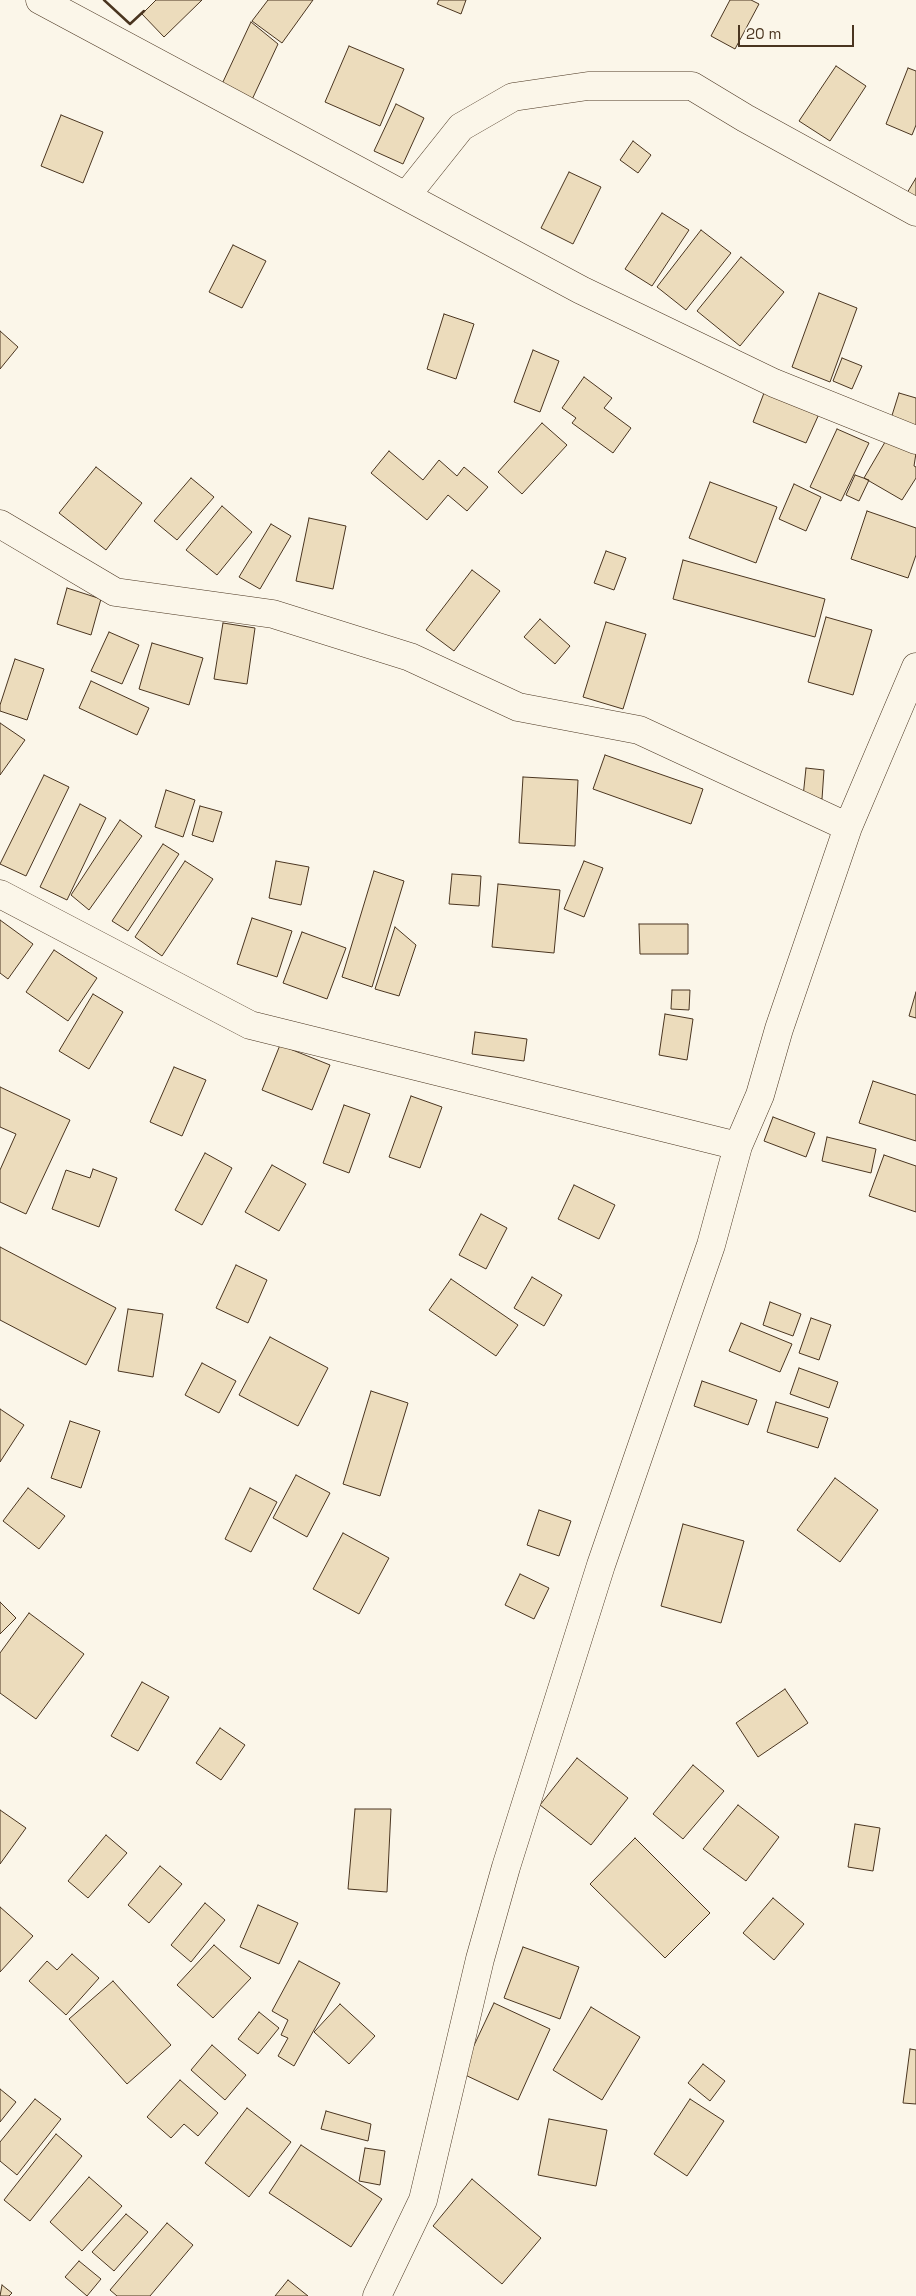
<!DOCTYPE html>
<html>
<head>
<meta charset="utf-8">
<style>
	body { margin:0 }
	#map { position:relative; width:916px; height:2296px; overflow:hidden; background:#fbf6e9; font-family:"Space Grotesk",sans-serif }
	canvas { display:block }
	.scale { position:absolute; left:738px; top:25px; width:116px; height:22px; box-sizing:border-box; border:2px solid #4a3520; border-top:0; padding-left:6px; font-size:15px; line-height:18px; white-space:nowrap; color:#4a3520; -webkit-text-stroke:4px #fbf6e9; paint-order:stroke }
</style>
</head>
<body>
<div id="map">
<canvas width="916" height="2296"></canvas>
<div class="scale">20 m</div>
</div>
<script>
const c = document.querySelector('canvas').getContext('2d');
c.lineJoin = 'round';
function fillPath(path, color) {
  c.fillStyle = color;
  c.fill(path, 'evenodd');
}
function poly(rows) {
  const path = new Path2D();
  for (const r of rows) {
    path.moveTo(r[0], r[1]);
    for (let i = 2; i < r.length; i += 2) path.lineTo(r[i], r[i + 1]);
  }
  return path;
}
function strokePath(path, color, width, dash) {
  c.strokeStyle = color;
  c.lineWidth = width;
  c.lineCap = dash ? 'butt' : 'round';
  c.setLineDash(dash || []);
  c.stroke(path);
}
const building = poly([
	[156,0,202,0,164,37,142,14,156,0],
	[268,0,313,0,282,43,252,21,268,0],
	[439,0,466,0,461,14,437,4,439,0],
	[730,0,751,0,759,4,735,49,711,36,730,0],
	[251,22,278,44,249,106,222,84,251,22],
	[349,46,404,69,380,126,325,102,349,46],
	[836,66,866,86,830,141,799,121,836,66],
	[908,68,916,71,916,125,912,135,886,124,908,68],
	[396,104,424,118,403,164,374,151,396,104],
	[61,115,103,132,83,183,41,166,61,115],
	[633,141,651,155,638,173,620,160,633,141],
	[569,172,601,187,573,244,541,228,569,172],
	[916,178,916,204,904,198,916,178],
	[662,213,689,230,652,286,625,269,662,213],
	[701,230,731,253,686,310,657,287,701,230],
	[233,245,266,261,242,308,209,292,233,245],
	[741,257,784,292,740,346,697,311,741,257],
	[819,293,857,308,830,382,792,367,819,293],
	[444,314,474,324,456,379,427,369,444,314],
	[0,331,18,347,0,369,0,331],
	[533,350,559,361,540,412,514,402,533,350],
	[842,358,862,366,852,389,833,381,842,358],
	[584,377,612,398,604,408,631,428,613,453,572,423,576,418,562,408,584,377],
	[764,393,819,414,806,443,753,422,764,393],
	[899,393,916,398,916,434,889,425,899,393],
	[542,423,567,445,522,494,498,472,542,423],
	[837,429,869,443,841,501,810,487,837,429],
	[888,437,916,453,914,466,916,467,916,478,902,500,864,478,888,437],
	[389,451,423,480,439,460,457,476,464,467,488,487,467,511,448,495,427,520,371,473,389,451],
	[96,467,142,503,106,550,59,513,96,467],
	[855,475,869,480,859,501,846,495,855,475],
	[191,478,214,497,177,540,154,521,191,478],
	[710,482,777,507,756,563,689,538,710,482],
	[794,484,821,497,806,531,779,519,794,484],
	[222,506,252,532,217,575,186,550,222,506],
	[867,511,916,528,916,555,908,578,851,559,867,511],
	[309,518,346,526,333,589,296,581,309,518],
	[271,524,291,536,260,589,239,577,271,524],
	[606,551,626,558,614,590,594,583,606,551],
	[683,560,825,599,815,637,673,599,683,560],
	[472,570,500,591,454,651,426,630,472,570],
	[67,588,101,599,91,635,57,624,67,588],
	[826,617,872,630,853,695,808,682,826,617],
	[540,619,570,646,555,664,524,637,540,619],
	[606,622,646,634,623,709,583,697,606,622],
	[223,623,255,628,247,684,214,679,223,623],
	[109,632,139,645,122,684,91,671,109,632],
	[152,643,203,658,189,705,139,689,152,643],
	[15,659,44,669,27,720,0,711,0,705,15,659],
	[91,681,149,708,137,735,79,708,91,681],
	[0,723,25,740,0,775,0,723],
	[605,755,703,789,691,824,593,789,605,755],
	[806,768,824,770,822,799,803,797,806,768],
	[44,775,69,787,26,876,0,864,44,775],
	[523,777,578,780,575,846,519,843,523,777],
	[166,790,195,800,183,837,155,827,166,790],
	[80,804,106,818,67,900,40,887,80,804],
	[200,806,222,812,213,842,192,835,200,806],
	[120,820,142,836,89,910,71,895,120,820],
	[163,844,179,854,128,931,112,921,163,844],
	[185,861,213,879,162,956,135,937,185,861],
	[276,861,309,867,301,905,269,898,276,861],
	[584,861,603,868,584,917,564,909,584,861],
	[374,871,404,881,372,987,342,977,374,871],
	[452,874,481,876,479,906,449,904,452,874],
	[498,884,560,890,554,953,492,947,498,884],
	[252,918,292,931,277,977,237,964,252,918],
	[0,920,33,944,8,979,0,973,0,920],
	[639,924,688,924,688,954,640,954,639,924],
	[395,927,416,945,399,996,375,989,395,927],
	[302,932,346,948,327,999,283,983,302,932],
	[54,950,97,978,68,1021,26,992,54,950],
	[672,990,690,990,689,1010,671,1009,672,990],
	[916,992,916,1018,909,1016,916,992],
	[93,994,123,1012,89,1069,59,1051,93,994],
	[665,1014,693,1019,687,1060,659,1055,665,1014],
	[475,1032,527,1039,524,1061,472,1054,475,1032],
	[280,1045,330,1065,312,1110,262,1090,280,1045],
	[174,1067,206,1080,182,1136,150,1122,174,1067],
	[873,1081,916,1095,916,1141,859,1123,873,1081],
	[0,1087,70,1120,26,1214,0,1202,0,1170,16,1134,0,1127,0,1087],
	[411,1096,442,1107,420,1168,389,1157,411,1096],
	[344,1105,370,1114,349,1173,323,1163,344,1105],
	[773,1117,815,1133,806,1157,764,1141,773,1117],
	[827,1137,876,1149,871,1173,822,1161,827,1137],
	[205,1153,232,1168,202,1225,175,1210,205,1153],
	[884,1155,916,1166,916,1212,869,1196,884,1155],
	[272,1165,306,1184,279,1231,245,1212,272,1165],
	[93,1169,117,1178,99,1227,52,1209,66,1170,90,1178,93,1169],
	[574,1185,615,1205,599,1239,558,1219,574,1185],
	[481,1214,507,1228,486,1269,459,1255,481,1214],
	[0,1247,116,1308,86,1365,0,1320,0,1247],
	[236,1265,267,1280,248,1323,216,1308,236,1265],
	[532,1277,562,1295,544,1326,514,1308,532,1277],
	[451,1279,518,1325,496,1356,429,1310,451,1279],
	[770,1302,801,1314,793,1336,763,1325,770,1302],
	[128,1309,163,1314,153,1377,118,1371,128,1309],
	[811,1318,831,1325,819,1360,799,1353,811,1318],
	[741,1323,792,1344,780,1372,729,1351,741,1323],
	[270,1337,328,1368,298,1426,239,1395,270,1337],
	[202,1363,236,1381,219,1413,185,1395,202,1363],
	[799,1368,838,1382,829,1408,790,1394,799,1368],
	[702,1381,757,1400,748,1425,694,1406,702,1381],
	[371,1391,408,1403,380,1496,343,1484,371,1391],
	[776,1402,828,1418,818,1448,767,1432,776,1402],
	[0,1409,24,1425,0,1462,0,1409],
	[70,1421,100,1431,81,1488,51,1478,70,1421],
	[296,1475,330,1493,307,1537,273,1518,296,1475],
	[835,1478,878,1510,840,1562,797,1530,835,1478],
	[28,1488,65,1516,39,1549,3,1521,28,1488],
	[250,1488,277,1502,251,1552,225,1539,250,1488],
	[539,1510,571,1521,559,1556,527,1545,539,1510],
	[683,1524,744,1541,721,1623,661,1606,683,1524],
	[343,1533,389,1558,359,1614,313,1589,343,1533],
	[520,1574,549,1588,534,1619,505,1605,520,1574],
	[0,1602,16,1618,0,1634,0,1602],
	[29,1613,84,1654,36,1719,0,1693,0,1653,29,1613],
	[142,1682,169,1697,138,1751,111,1736,142,1682],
	[785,1689,808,1723,758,1757,736,1723,785,1689],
	[220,1728,245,1745,221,1780,196,1763,220,1728],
	[577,1758,628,1798,591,1845,540,1805,577,1758],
	[693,1765,724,1791,683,1839,653,1814,693,1765],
	[738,1805,779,1837,746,1881,703,1849,738,1805],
	[355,1809,391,1809,387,1892,348,1889,355,1809],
	[0,1810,26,1828,0,1864,0,1810],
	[855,1824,880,1828,873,1871,848,1867,855,1824],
	[106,1835,127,1853,88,1898,68,1881,106,1835],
	[635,1838,710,1913,665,1958,590,1884,635,1838],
	[160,1866,182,1884,149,1923,128,1905,160,1866],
	[773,1898,804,1924,774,1960,743,1933,773,1898],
	[205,1903,225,1920,191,1962,171,1945,205,1903],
	[258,1905,298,1923,279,1964,240,1947,258,1905],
	[0,1907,33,1936,0,1972,0,1907],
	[214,1945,251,1978,213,2018,177,1985,214,1945],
	[523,1947,579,1967,560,2019,504,1998,523,1947],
	[72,1954,99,1978,66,2015,29,1981,47,1961,57,1970,72,1954],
	[299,1961,340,1983,294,2066,278,2056,288,2038,281,2035,288,2020,272,2011,299,1961],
	[113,1981,171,2045,127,2084,69,2019,113,1981],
	[494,2003,550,2029,518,2100,461,2073,494,2003],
	[340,2004,375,2036,349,2064,314,2032,340,2004],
	[591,2007,640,2037,602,2100,553,2070,591,2007],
	[259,2012,279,2028,258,2054,238,2039,259,2012],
	[212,2045,246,2075,225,2100,191,2070,212,2045],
	[910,2049,916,2050,916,2104,903,2103,910,2049],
	[703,2064,725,2081,710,2101,688,2083,703,2064],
	[180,2080,218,2113,198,2136,184,2124,171,2138,147,2117,180,2080],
	[0,2089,16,2102,0,2122,0,2089],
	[35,2099,61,2119,17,2175,0,2161,0,2142,35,2099],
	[690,2099,724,2121,687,2176,654,2154,690,2099],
	[247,2108,291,2142,249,2197,205,2163,247,2108],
	[326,2111,371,2124,368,2141,321,2129,326,2111],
	[549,2119,607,2130,596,2186,538,2175,549,2119],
	[56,2134,82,2156,30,2221,4,2200,56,2134],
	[301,2145,382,2199,351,2247,269,2193,301,2145],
	[365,2148,385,2151,380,2185,359,2181,365,2148],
	[89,2177,122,2206,82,2251,50,2222,89,2177],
	[472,2179,541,2238,502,2284,433,2226,472,2179],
	[126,2214,148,2232,114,2271,92,2252,126,2214],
	[167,2223,193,2245,150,2296,117,2296,110,2290,167,2223],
	[79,2261,101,2279,87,2296,65,2277,79,2261],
	[288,2280,308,2296,275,2296,288,2280],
	[2,2285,12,2293,9,2296,0,2296,2,2285]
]);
fillPath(building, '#ecdcbc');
strokePath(building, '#4a3520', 1);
const minor = poly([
	[40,0,581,290,774,383,916,440],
	[406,196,461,127,513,97,588,86,692,86,745,118,916,212],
	[0,524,115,592,273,614,410,657,518,707,639,730,848,827],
	[0,894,250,1025,738,1146],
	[377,2296,423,2200,480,1959,506,1867,601,1565,711,1245,738,1146,760,1095,779,1029,848,827,916,667]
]);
strokePath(minor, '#4a3520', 29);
strokePath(minor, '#fbf6e9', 28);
strokePath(poly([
	[104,0,130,24,144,11]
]), '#4a3520', 2.5);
</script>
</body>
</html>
